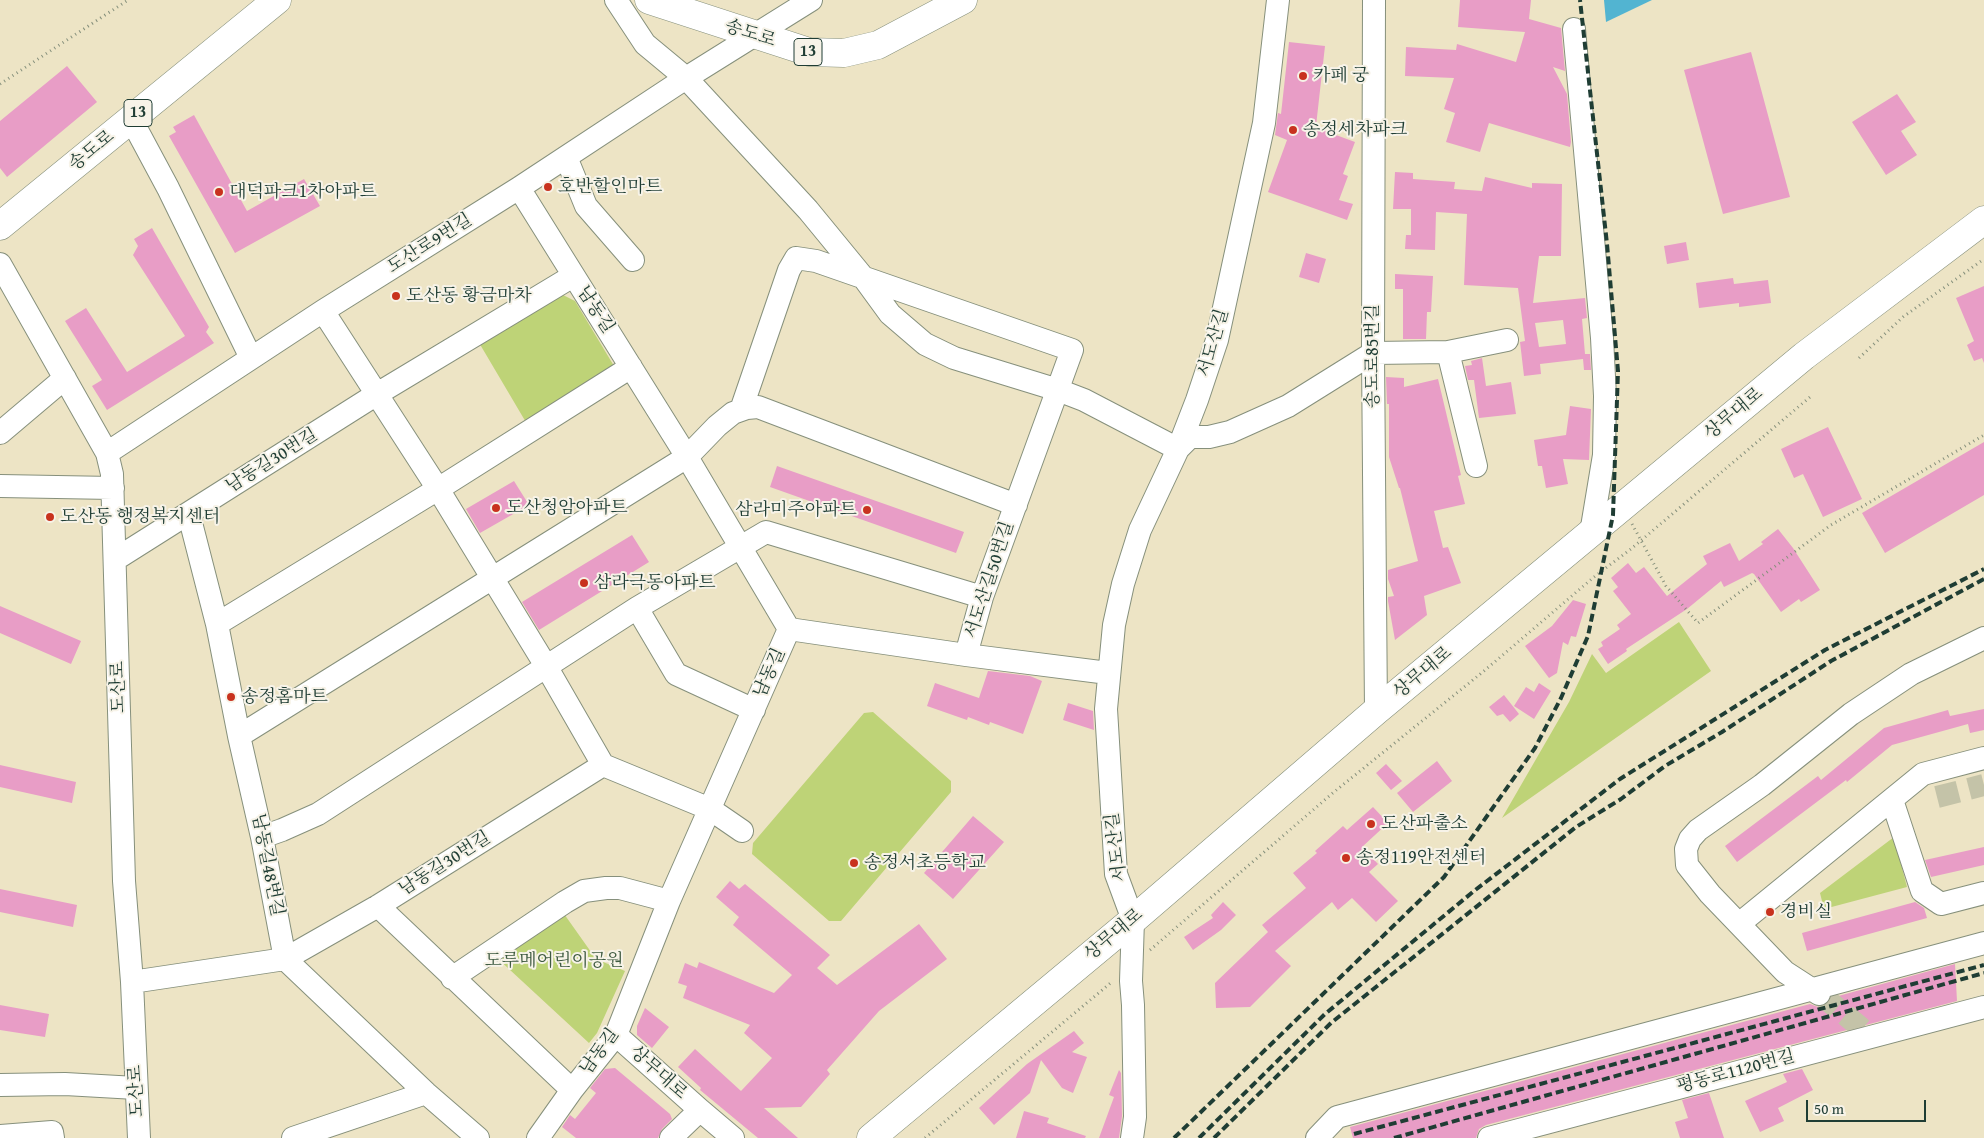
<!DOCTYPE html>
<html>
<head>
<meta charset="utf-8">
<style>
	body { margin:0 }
	#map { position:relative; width:1984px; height:1138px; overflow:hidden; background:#ede4c5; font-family:"Gentium Book Plus",serif }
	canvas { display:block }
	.scale { position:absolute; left:1806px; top:1100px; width:120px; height:22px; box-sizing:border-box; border:2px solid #1f3d34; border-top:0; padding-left:6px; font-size:15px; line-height:18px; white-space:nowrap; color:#1f3d34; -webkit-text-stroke:4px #f7f3e8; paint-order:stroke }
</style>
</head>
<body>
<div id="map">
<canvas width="1984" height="1138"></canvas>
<div class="scale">50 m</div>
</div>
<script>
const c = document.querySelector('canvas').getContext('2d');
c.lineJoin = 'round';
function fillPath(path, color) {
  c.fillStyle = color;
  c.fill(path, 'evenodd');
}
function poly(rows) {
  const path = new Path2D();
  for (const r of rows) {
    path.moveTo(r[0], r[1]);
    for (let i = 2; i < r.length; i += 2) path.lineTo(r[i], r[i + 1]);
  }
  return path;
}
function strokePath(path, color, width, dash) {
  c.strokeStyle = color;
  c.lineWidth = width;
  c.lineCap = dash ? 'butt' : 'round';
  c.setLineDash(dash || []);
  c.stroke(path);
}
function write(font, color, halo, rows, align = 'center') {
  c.font = font + ' "Gentium Book Plus","Noto Serif KR",serif';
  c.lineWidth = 4;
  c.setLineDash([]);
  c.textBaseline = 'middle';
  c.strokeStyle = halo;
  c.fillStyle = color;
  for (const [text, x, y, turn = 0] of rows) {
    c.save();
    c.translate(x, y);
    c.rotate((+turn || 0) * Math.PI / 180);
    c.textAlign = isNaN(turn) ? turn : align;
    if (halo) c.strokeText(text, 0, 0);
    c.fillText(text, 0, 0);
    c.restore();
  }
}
fillPath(poly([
	[559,293,575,301,617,371,527,424,478,341],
	[1679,622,1711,671,1502,818,1569,702,1592,654,1606,673],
	[873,712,951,781,951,792,841,921,829,921,752,854,753,843,864,713],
	[1894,837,1907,887,1824,909,1820,893],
	[562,911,596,959,625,971,597,1033,589,1043,496,957]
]), '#bed377');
fillPath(poly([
	[1604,0,1652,0,1606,22]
]), '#52b4d1');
fillPath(poly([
	[1460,0,1531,0,1529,19,1561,28,1565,71,1553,67,1567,94,1571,142,1570,147,1489,123,1480,152,1446,142,1455,113,1444,109,1454,78,1405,76,1406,47,1456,50,1457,44,1516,62,1525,32,1458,27],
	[1289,42,1325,46,1316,126,1317,128,1355,142,1343,174,1348,176,1339,200,1353,204,1347,220,1268,192,1287,140,1275,135,1278,113,1281,114],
	[1751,52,1790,197,1723,214,1684,70],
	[67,66,97,102,7,177,0,168,0,121],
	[1897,94,1916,122,1901,131,1917,155,1886,175,1852,122],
	[194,115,247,211,304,179,320,206,235,253,169,136,176,132,173,127],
	[1395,172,1413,173,1413,179,1455,182,1454,189,1482,191,1485,177,1532,188,1532,183,1562,184,1561,256,1539,256,1533,303,1585,298,1587,318,1582,319,1585,354,1590,354,1591,370,1584,370,1583,359,1540,364,1541,374,1524,376,1520,342,1525,341,1518,288,1464,285,1467,214,1436,212,1435,250,1405,249,1406,235,1411,235,1411,209,1393,209],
	[1563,320,1566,344,1539,347,1535,323],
	[152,228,209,327,206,332,214,343,107,410,92,386,102,380,65,321,86,308,127,372,185,336,133,255,138,246,134,239],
	[1686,242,1689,260,1667,264,1664,246],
	[1306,253,1326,259,1319,283,1299,277],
	[1395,274,1433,276,1431,312,1427,312,1426,339,1403,339,1403,289,1395,289],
	[1733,278,1734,284,1768,280,1771,303,1739,307,1739,303,1699,308,1696,283],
	[1984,286,1984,363,1982,358,1974,361,1967,345,1974,341,1956,298],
	[1482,358,1486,386,1511,382,1516,414,1479,418,1474,380,1468,380,1465,366,1472,365,1471,361],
	[1386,377,1404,378,1404,387,1438,379,1461,475,1458,476,1465,504,1434,511,1443,548,1448,547,1461,583,1424,596,1427,615,1395,640,1388,601,1388,597,1394,596,1388,579,1388,570,1418,561,1400,488,1399,488,1389,457,1389,404,1387,404],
	[1570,406,1591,409,1589,460,1563,459,1568,484,1546,488,1542,466,1538,466,1534,440,1566,435],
	[1828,427,1862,499,1823,517,1803,474,1794,478,1781,449],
	[1984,442,1984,495,1885,553,1862,513],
	[777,466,964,532,956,553,770,487],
	[514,481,529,505,480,533,466,509],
	[1778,529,1793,548,1820,590,1801,602,1799,599,1781,612,1754,574,1752,573,1724,587,1721,581,1687,609,1626,649,1627,651,1608,664,1598,649,1603,646,1601,642,1620,629,1617,625,1631,614,1613,591,1618,587,1611,578,1628,563,1636,573,1644,567,1667,596,1707,564,1703,556,1730,543,1739,561,1763,544,1761,542],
	[632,535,649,562,539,630,522,602],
	[1573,600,1586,604,1576,637,1571,636,1568,645,1563,642,1557,673,1549,678,1525,646,1552,626],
	[0,606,81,641,71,664,0,633],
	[988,671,1030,676,1042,681,1023,734,990,722,989,725,968,717,967,720,927,706,935,683,979,698],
	[1539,683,1551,691,1534,719,1514,706,1526,687,1534,692],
	[1504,695,1519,714,1510,722,1503,714,1497,716,1489,707],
	[1068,703,1093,711,1094,730,1063,720],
	[1984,709,1984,730,1970,733,1968,724,1892,745,1847,782,1846,780,1737,862,1725,846,1818,776,1821,780,1884,728,1948,710,1950,716],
	[1437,761,1452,781,1413,812,1397,793],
	[1386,764,1402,781,1391,790,1376,773],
	[0,765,76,782,72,803,0,787],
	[1373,807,1388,823,1362,847,1378,864,1369,872,1398,901,1376,922,1352,898,1338,910,1332,902,1275,951,1291,966,1250,1007,1216,1008,1215,983,1268,932,1262,925,1306,888,1293,873,1317,853,1315,851,1343,826,1347,830],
	[973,816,1004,842,953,899,924,873],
	[1984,847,1984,865,1931,877,1925,860],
	[730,881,739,889,745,884,830,955,817,968,837,985,919,924,947,959,879,1011,827,1070,830,1074,801,1107,764,1108,798,1138,758,1138,700,1090,701,1088,678,1067,695,1049,741,1091,772,1058,744,1033,750,1025,683,998,687,986,678,983,685,963,697,968,699,962,774,993,792,975,733,925,739,917,716,897],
	[0,889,77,905,73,927,0,912],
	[1223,902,1236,915,1221,930,1193,950,1184,937,1213,918,1211,915],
	[1915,902,1924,908,1927,918,1807,951,1802,933],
	[1955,964,1957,1001,1486,1125,1479,1129,1476,1138,1353,1138,1350,1127,1810,1004,1818,1007,1825,1006,1831,998],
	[0,1005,49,1014,45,1037,0,1030],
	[645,1008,669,1027,652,1048,637,1035,637,1026],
	[1074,1031,1084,1043,1072,1052,1087,1057,1073,1093,1062,1088,1041,1060,1030,1093,994,1125,979,1108,1027,1064],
	[615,1068,670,1114,672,1119,662,1129,658,1138,576,1138,562,1127,570,1115,575,1119,596,1093,590,1088,605,1069],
	[1802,1069,1813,1090,1778,1108,1784,1121,1760,1132,1745,1101,1787,1082,1783,1074],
	[1119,1070,1121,1073,1122,1116,1119,1138,1099,1138,1114,1097,1109,1095],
	[1709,1093,1724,1138,1680,1138,1675,1122,1688,1118,1682,1100],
	[1024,1111,1049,1118,1047,1123,1086,1136,1085,1138,1016,1138]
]), '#e89dc6');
strokePath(poly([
	[1937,797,1984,785],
	[1820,994,1872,1037]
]), '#c4c3a8', 22, [22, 11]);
const minor = poly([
	[616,0,645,44,686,78,808,210,863,277,890,314,925,344,954,358,1058,390,1084,400,1178,449,1190,437,1209,437,1230,432,1288,406,1373,353,1448,352,1507,340],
	[1374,0,1373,353,1376,711],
	[1574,29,1602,338,1605,396,1604,455,1591,533],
	[131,119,168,188,251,358],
	[566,157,586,206,633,260],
	[519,188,687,457,789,629,669,901,616,1035,572,1090,538,1138],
	[0,264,107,453,112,474,124,881,132,982,139,1138],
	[1448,352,1476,466],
	[741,410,789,270,796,258,816,261,1072,350,982,597,966,655],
	[0,433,65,378],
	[107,453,323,311,519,188,686,78,811,0],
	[0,486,113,488],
	[189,515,217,624,239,736,262,837,285,959,426,1093,478,1138],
	[116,559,377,394,573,276],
	[637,608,676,674,754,710],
	[217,624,438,489,631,367],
	[789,629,966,655,1108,673],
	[239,736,687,457,717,426,733,413,747,408,758,407,1016,505],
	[603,765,710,809,742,831],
	[1892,800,1922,891,1941,904,1984,893],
	[262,837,282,830,318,814,637,608,766,532,982,597],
	[378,906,572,1090],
	[1739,924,1923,774,1984,758],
	[452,978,565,902,584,891,606,888,620,888,669,901],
	[132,982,285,959,378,906,603,765,546,666,438,489,323,311],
	[1819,994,1785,972,1710,894,1687,865,1686,849,1690,839,1698,830,1762,785,1851,714,1911,674,1984,638],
	[616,1035,700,1110],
	[0,1085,65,1084,136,1088],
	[0,1136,52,1132,53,1138],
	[293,1138,426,1093],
	[671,1138,700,1110,733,1138],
	[1132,1138,1135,1117,1133,1005,1131,981,1133,920,1116,874,1106,709,1114,625,1123,584,1140,530,1178,449,1197,400,1217,340,1264,123,1278,0],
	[1317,1138,1337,1117,1984,943],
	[1489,1138,1984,1007]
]);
const major = poly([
	[649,0,809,52,844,53,878,45,963,0],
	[0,226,277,0],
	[871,1138,1133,920,1376,711,1804,356,1984,220]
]);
strokePath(minor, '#86907c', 24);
strokePath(major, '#86907c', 29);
strokePath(poly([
	[0,84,128,0],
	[1859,358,1903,317,1984,259],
	[1632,524,1666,586,1698,623,1831,525,1984,435],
	[1150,950,1334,792,1484,671,1594,577,1631,549,1810,397],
	[925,1138,1113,981]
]), '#86907c', 3, [1, 4]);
strokePath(minor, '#fff', 22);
strokePath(major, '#fff', 28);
strokePath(poly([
	[1354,1134,1984,965],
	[1174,1138,1444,877,1535,748,1561,698,1588,636,1613,515,1618,371,1607,244,1580,0],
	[1199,1138,1325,1014,1474,891,1620,779,1825,650,1984,569],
	[1214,1138,1331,1023,1576,827,1621,799,1665,766,1722,732,1831,661,1984,579],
	[1394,1138,1984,973]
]), '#1f3d34', 4, [8, 4]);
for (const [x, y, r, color] of [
	[1303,76,5,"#c8321e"],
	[1293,130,5,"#c8321e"],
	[548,187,5,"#c8321e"],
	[219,192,5,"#c8321e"],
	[396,296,5,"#c8321e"],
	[496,508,5,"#c8321e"],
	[867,510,5,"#c8321e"],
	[50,517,5,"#c8321e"],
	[584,583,5,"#c8321e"],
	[231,697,5,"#c8321e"],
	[1371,824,5,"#c8321e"],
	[1346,858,5,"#c8321e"],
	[854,863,5,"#c8321e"],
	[1770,912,5,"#c8321e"]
]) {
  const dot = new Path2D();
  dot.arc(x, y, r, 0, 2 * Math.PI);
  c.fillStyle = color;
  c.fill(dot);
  strokePath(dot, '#f7f3e8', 2);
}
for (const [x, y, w] of [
	[808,52,28],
	[138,113,28]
]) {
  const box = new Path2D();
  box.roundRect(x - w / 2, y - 13.5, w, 27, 4);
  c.fillStyle = '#f7f3e8';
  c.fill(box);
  strokePath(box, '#1f3d34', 1);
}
write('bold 16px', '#1f3d34', null, [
	["13",808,52],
	["13",138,113]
]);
write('18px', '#1f3d34', '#f7f3e8', [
	["송도로",750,34,18],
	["송도로",92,151,-39],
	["도산로9번길",430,244,-32],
	["남동길",595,310,57],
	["서도산길",1214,343,-74],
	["송도로85번길",1373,356,-90],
	["상무대로",1734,414,-40],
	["남동길30번길",272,461,-32],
	["서도산길50번길",990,580,-72],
	["남동길",770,673,-66],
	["상무대로",1423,673,-40],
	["도산로",119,687,-91],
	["서도산길",1117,847,-97],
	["남동길30번길",445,864,-32],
	["남동길48번길",267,865,79],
	["상무대로",1114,935,-40],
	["남동길",600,1052,-54],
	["평동로1120번길",1736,1072,-15],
	["상무대로",658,1073,42],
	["도산로",137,1091,-93]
]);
write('18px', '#1f3d34', '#f7f3e8', [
	["카페 궁",1313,76],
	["송정세차파크",1303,130],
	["호반할인마트",558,187],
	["대덕파크1차아파트",229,192],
	["도산동 황금마차",406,296],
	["도산청암아파트",506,508],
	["삼라미주아파트",857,510,"right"],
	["도산동 행정복지센터",60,517],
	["삼라극동아파트",594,583],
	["송정홈마트",241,697],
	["도산파출소",1381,824],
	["송정119안전센터",1356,858],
	["송정서초등학교",864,863],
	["경비실",1780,912]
], 'left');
write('18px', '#3f5b41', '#f7f3e8', [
	["도루메어린이공원",554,961]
]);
</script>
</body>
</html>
